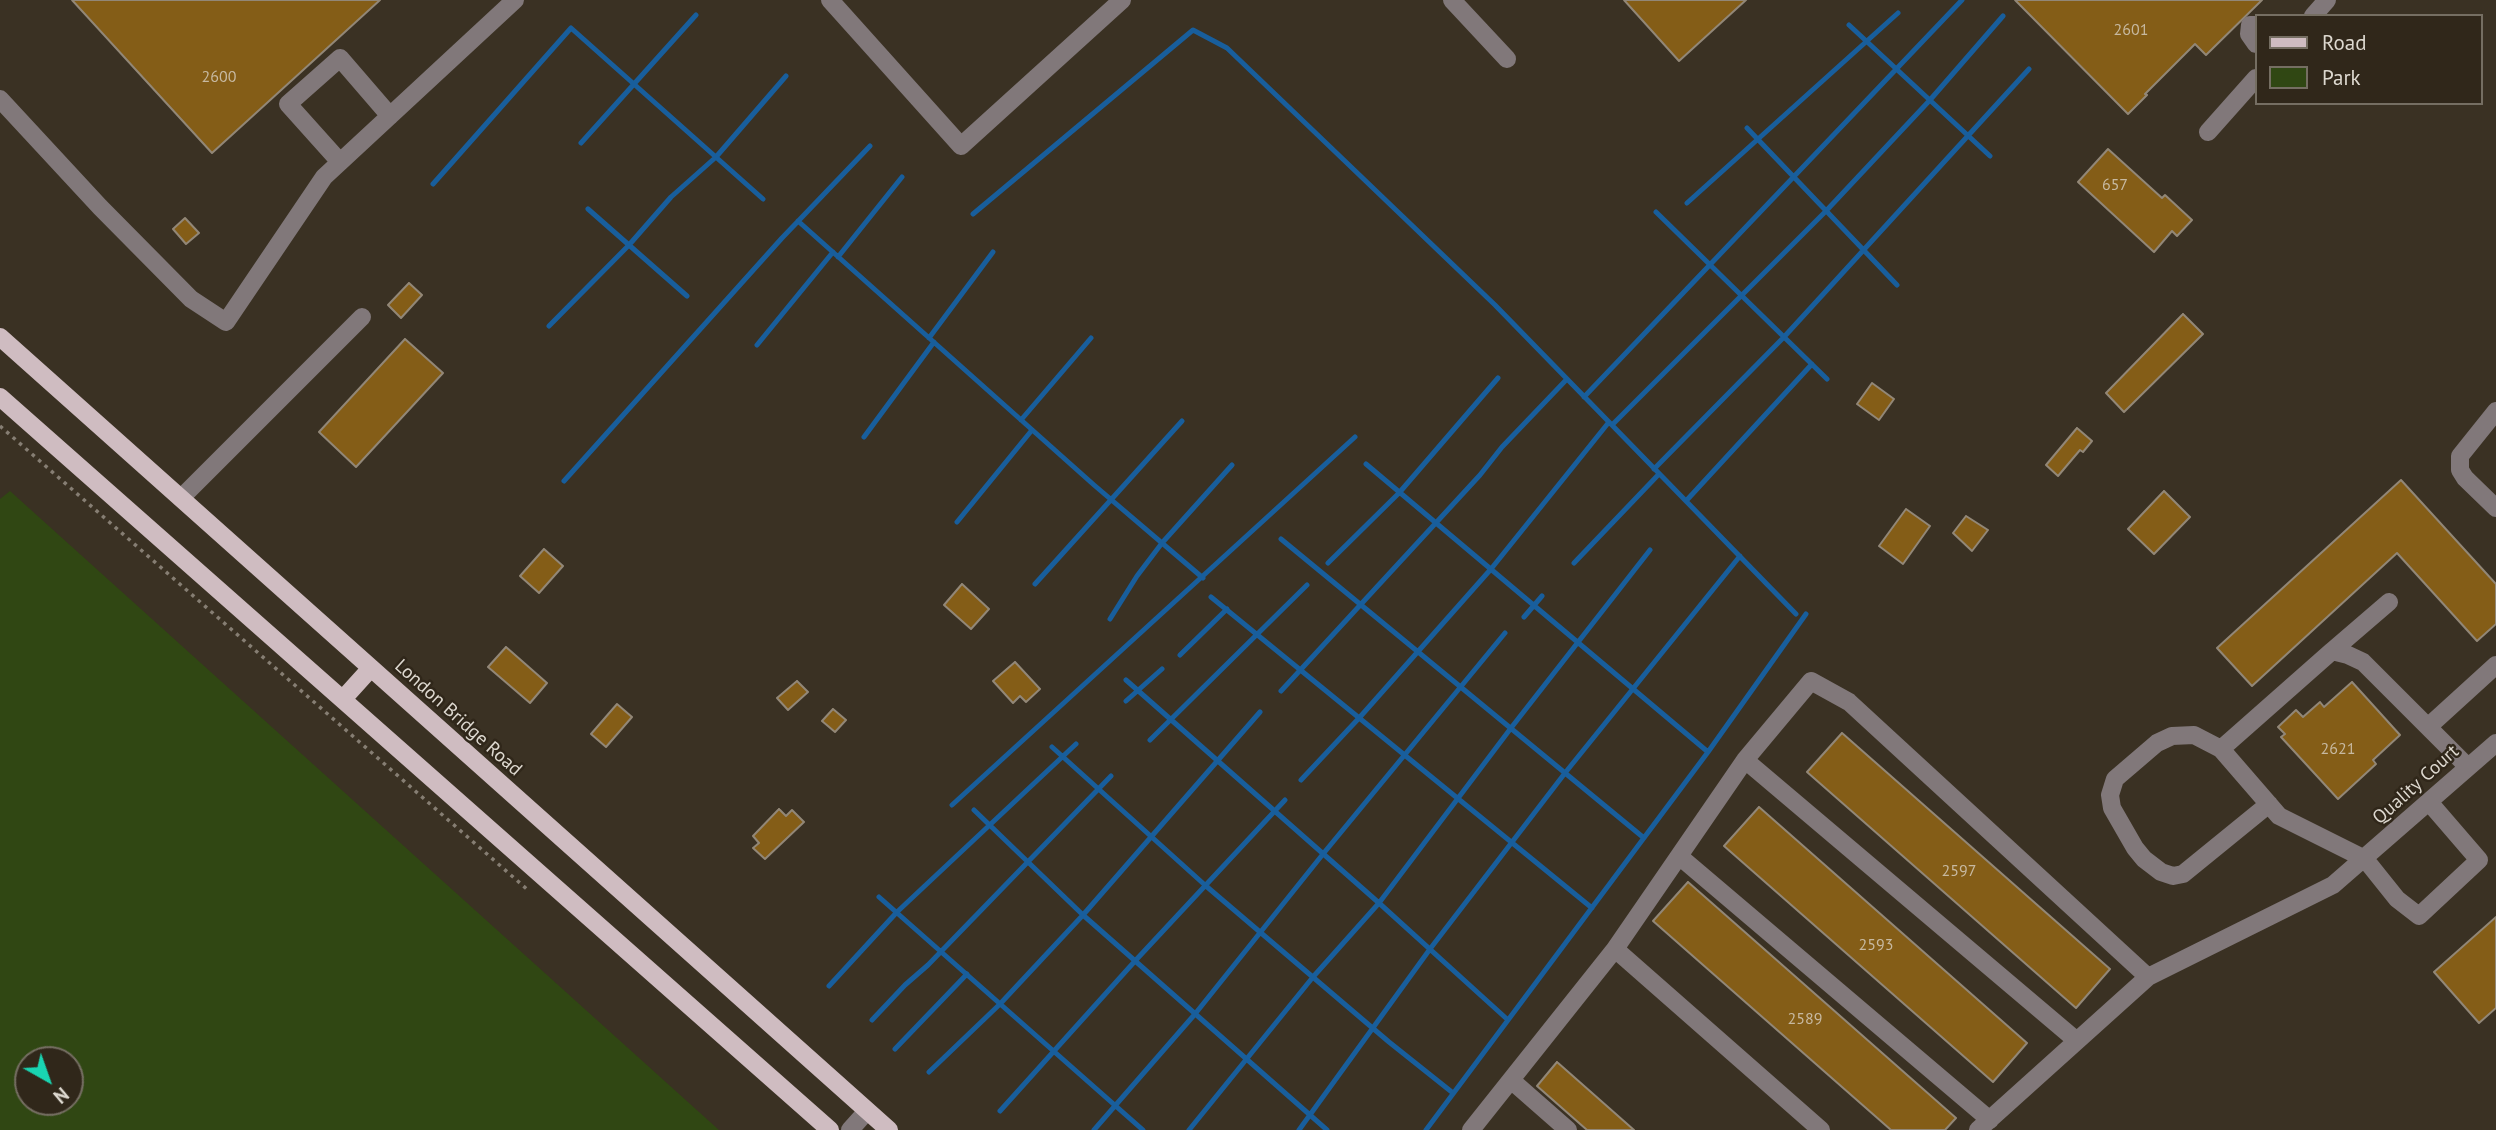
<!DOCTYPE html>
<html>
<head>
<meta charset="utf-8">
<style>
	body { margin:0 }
	#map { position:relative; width:2496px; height:1130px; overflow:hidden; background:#3a3123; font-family:"PT Sans",sans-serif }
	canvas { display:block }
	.legend { position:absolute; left:2255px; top:14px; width:228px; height:91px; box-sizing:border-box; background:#30271a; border:2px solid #756e62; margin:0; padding:9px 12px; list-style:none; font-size:21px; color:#ddd8cf }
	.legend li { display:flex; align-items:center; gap:14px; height:35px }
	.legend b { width:35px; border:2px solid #756e62 }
	.north { position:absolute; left:14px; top:1046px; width:70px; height:70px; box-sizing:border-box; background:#30271a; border:2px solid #756e62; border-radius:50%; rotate:140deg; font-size:19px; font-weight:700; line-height:28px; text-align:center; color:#ddd8cf }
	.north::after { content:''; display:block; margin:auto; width:24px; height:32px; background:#19d5b2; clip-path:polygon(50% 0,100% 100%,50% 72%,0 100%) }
</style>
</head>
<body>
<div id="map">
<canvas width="2496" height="1130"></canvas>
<ul class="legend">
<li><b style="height:9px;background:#cfbcc1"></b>Road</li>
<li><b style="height:19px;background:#304713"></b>Park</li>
</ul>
<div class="north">N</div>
</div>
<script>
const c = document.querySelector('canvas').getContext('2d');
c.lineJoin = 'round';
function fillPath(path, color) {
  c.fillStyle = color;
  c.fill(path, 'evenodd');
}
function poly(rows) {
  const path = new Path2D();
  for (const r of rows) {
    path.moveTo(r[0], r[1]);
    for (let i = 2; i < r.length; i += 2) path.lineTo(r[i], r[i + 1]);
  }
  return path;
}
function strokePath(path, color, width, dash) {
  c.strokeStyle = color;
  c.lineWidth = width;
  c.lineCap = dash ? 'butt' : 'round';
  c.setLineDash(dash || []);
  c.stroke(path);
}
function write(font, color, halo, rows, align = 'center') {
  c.font = font + ' "PT Sans",sans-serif';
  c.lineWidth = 5;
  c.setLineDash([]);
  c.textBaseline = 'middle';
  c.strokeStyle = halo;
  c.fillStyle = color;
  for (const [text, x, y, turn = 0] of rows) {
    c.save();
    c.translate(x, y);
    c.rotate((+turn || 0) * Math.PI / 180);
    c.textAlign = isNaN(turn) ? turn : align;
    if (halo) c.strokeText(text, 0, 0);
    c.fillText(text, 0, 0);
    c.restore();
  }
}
fillPath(poly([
	[10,491,719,1130,0,1130,0,499],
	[28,1060,70,1060,70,1102,28,1102]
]), '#304713');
strokePath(poly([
	[1849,25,1990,156],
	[1747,128,1897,285],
	[581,143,696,15],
	[433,184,571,28,763,199],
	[1687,203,1898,13],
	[588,209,687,296],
	[1656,212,1827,379],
	[973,214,1193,30,1227,48,1495,305,1796,614],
	[798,221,1094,485,1203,578],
	[838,257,902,177],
	[549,326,629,245,671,197,716,157,786,76],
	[929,338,993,252],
	[757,345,833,252],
	[1584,397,1962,0],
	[1021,420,1091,338],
	[1612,425,1826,211,1930,100,2003,16],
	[864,437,934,342],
	[1366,464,1708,752,1806,614],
	[1654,469,1784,337,2029,69],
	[564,481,782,238,870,146],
	[1686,501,1812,364],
	[957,522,1032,430],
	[1281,539,1644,838],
	[1328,563,1399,493,1498,378],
	[1574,563,1659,474],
	[1035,584,1182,421],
	[1211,597,1592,908],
	[1524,617,1542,596],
	[1110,619,1137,576,1162,543,1232,465],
	[1180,655,1227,609],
	[1126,680,1379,903,1508,1020],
	[1281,691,1480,475,1502,447,1567,379],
	[1126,701,1162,669],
	[1150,740,1307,585],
	[1052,747,1206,886,1389,1042,1453,1093],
	[1301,780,1360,717,1491,569,1609,422],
	[952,805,1355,437],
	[974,810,1083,915,1327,1130],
	[879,897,1143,1130],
	[829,986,897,912,1076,744],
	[872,1020,905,985,928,965,1111,776],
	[895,1049,967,974],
	[929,1072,1000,1004,1083,915,1260,712],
	[1000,1111,1135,961,1285,800],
	[1094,1130,1195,1014,1323,854,1505,633],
	[1189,1130,1313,977,1379,903,1511,728,1650,550],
	[1299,1130,1430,949,1565,773,1740,556],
	[1426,1130,1708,752]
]), '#185e9c', 5);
const building = poly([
	[72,0,380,0,212,153,72,0],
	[1624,0,1746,0,1679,61,1624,0],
	[2015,0,2262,0,2206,55,2195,44,2145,94,2147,95,2128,114,2015,0],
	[2108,149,2162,198,2165,195,2192,220,2177,236,2172,231,2154,252,2078,182,2108,149],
	[185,218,199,233,186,244,173,229,185,218],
	[409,283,422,295,401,318,388,305,409,283],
	[2183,314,2203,334,2124,412,2106,393,2183,314],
	[405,339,443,373,356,467,319,432,405,339],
	[1872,383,1894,399,1879,420,1857,404,1872,383],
	[2077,428,2092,441,2083,452,2080,450,2058,476,2046,465,2077,428],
	[2401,480,2496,584,2496,624,2477,641,2397,553,2252,686,2217,648,2401,480],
	[2164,491,2190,517,2154,554,2128,529,2164,491],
	[1906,509,1930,526,1903,564,1879,546,1906,509],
	[1966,516,1988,530,1972,551,1953,533,1966,516],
	[544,549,563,566,539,593,520,576,544,549],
	[962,584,989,609,971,629,944,605,962,584],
	[506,647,547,683,530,703,488,667,506,647],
	[1015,662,1040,689,1026,702,1020,696,1013,703,993,681,1015,662],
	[797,681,808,692,788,710,777,698,797,681],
	[2352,682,2400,735,2373,760,2376,764,2338,799,2281,737,2285,734,2278,727,2296,710,2303,717,2320,702,2324,707,2352,682],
	[617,704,632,717,606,747,591,734,617,704],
	[833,709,846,720,835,732,822,721,833,709],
	[1842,733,2110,969,2076,1008,1807,772,1842,733],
	[1759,807,2027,1043,1993,1082,1724,846,1759,807],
	[779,809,786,816,792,810,804,822,765,859,753,848,759,843,753,836,779,809],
	[1688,882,1956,1118,1945,1130,1891,1130,1653,921,1688,882],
	[2496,917,2496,1008,2479,1023,2434,972,2496,917],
	[1557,1062,1634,1130,1587,1130,1537,1086,1557,1062]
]);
fillPath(building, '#845d17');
strokePath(building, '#928777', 2);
strokePath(poly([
	[0,426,529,891]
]), '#867e73', 3.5, [3.5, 5]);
strokePath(poly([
	[830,0,961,146,1122,0],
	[1452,0,1507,59],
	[2313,16,2327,0],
	[2256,25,2250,25,2249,34,2256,44],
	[0,99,100,207,191,299,226,322,324,177,515,0],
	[2208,132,2256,78],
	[340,162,288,104,340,58,390,116],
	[2496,411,2460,456,2460,470,2465,478,2496,508],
	[181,498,362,317],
	[2389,602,2332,651,2348,655,2363,662,2468,767],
	[2332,651,2221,749,2279,816,2365,859,2397,899,2419,916,2479,860,2429,802],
	[2429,726,2496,665],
	[2221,749,2194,735,2172,736,2157,743,2115,779,2110,795,2112,808,2135,848,2144,859,2161,872,2173,876,2183,874,2269,804],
	[1745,760,2077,1041],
	[1679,856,1990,1120],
	[1615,949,1821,1130],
	[1511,1080,1568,1130],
	[850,1130,867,1111],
	[1471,1130,1615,949,1745,760,1811,681,1849,702,2148,977],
	[1978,1130,2148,977,2333,885,2496,743]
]), '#81787a', 18);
strokePath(poly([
	[0,337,889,1130],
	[0,397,830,1130],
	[343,699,371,668]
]), '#cfbcc1', 18);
write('16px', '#c7b9a1', null, [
	["2601",2131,30],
	["2600",219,77],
	["657",2115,185],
	["2621",2338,749],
	["2597",1959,871],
	["2593",1876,945],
	["2589",1805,1019]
]);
write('19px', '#ddd8cf', '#30271a', [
	["London Bridge Road",458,718,42],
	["Quality Court",2416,785,-42]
]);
</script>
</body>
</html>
